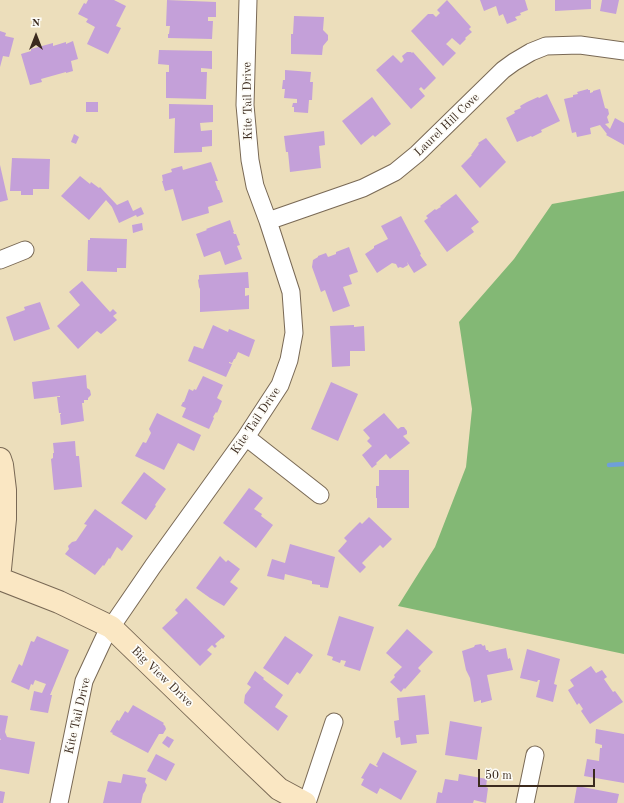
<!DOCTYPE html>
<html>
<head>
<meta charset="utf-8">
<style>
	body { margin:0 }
	#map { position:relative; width:624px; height:803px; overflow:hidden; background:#ecdebb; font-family:"Old Standard TT",serif }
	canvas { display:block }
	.north { position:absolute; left:16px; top:16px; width:40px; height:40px; -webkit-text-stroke:3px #fdfcf7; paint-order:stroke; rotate:0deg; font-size:11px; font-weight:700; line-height:16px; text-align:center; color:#3b2a1e }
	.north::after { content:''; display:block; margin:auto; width:14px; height:18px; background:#3b2a1e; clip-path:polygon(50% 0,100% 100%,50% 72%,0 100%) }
	.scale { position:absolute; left:478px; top:769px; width:117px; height:18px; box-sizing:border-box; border:2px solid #3b2a1e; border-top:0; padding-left:5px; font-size:12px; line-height:14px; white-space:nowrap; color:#3b2a1e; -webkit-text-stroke:3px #fdfcf7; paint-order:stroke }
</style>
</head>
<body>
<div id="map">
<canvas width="624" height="803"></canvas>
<div class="north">N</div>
<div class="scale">50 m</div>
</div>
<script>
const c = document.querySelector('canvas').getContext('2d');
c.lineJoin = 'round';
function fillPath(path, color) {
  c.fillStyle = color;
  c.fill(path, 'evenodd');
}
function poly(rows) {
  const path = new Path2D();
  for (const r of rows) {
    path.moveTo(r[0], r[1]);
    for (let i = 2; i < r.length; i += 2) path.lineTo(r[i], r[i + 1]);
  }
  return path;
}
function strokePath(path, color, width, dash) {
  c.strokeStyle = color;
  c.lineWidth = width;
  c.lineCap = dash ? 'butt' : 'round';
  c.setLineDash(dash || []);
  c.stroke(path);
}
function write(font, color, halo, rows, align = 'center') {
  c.font = font + ' "Old Standard TT",serif';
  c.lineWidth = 3.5;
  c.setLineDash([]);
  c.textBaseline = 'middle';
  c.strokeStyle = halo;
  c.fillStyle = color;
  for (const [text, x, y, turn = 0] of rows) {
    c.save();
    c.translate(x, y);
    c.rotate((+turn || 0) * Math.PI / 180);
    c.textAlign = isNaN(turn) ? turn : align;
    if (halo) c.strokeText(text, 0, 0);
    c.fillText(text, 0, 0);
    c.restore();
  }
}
fillPath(poly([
	[624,191,624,654,398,606,435,547,466,467,472,409,459,322,514,259,552,204]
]), '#83b875');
strokePath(poly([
	[609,465,624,464]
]), '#6f9fd9', 4.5);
fillPath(poly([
	[88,0,114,0,126,6,116,26,121,28,108,54,87,44,95,27,86,22,88,19,78,14,84,3,86,4],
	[167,0,216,2,216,17,208,17,208,21,213,21,212,39,168,38,168,34,169,34,170,26,166,26],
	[447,0,471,27,469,29,472,32,465,38,466,39,460,45,452,38,446,44,456,53,443,66,411,31,428,14,433,14,436,17,440,13,437,10],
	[480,0,525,0,528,10,520,13,521,15,515,17,517,20,507,24,503,14,499,16,496,6,484,11],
	[555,0,591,0,591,9,555,11],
	[602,0,619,0,616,14,600,11],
	[294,16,324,17,323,30,328,35,328,40,323,46,322,55,291,54,291,34,293,34],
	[0,31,6,33,5,36,14,38,9,57,3,56,0,67],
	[73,41,78,59,71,61,73,71,66,73,66,72,41,79,42,82,30,85,21,54,31,51,31,49,53,43,53,46,66,42,66,44],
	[159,50,212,51,212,69,201,68,201,72,207,72,206,99,166,98,166,72,169,72,169,65,158,64],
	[407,52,411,52,412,53,413,52,436,78,424,90,421,87,419,89,425,96,411,109,376,70,393,55,401,63,404,60,402,56],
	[285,70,311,72,310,82,313,82,312,100,309,100,308,113,294,112,294,107,292,107,293,103,297,103,297,99,284,98,285,89,282,89,283,80,285,80],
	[588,89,588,90,590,90,590,93,593,92,593,91,600,89,605,108,608,109,609,114,607,117,609,123,605,124,610,129,615,118,624,123,624,145,606,135,607,134,600,125,590,128,591,134,577,137,576,132,572,133,564,99,573,97,573,95,578,94,577,92],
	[547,94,560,121,541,130,542,132,532,137,531,136,517,142,506,118,515,113,514,111,521,108,520,106,527,102,538,97,539,98],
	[372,97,391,124,375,137,373,135,361,145,342,121],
	[86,102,98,102,98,112,86,112],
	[169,104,213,105,213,122,200,123,201,131,212,130,212,146,202,147,202,152,174,153,175,118,169,119],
	[324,131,325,145,319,146,321,168,290,172,288,152,286,152,284,136],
	[74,134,79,137,76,144,71,142],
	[486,138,506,162,480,188,461,166,472,155,471,155,479,144,478,143],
	[12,158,50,159,49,189,33,189,33,195,21,195,21,191,10,191],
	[211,162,218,181,215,181,218,190,219,190,223,202,208,207,209,213,182,221,173,189,165,191,162,181,163,181,162,175,172,172,171,169,182,166,183,170],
	[0,165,8,200,0,202],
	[80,176,90,184,91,182,99,188,100,187,117,205,128,200,133,211,141,207,144,214,137,217,136,215,119,223,112,207,106,200,89,220,61,196],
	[456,194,479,222,471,228,474,232,447,252,424,221,428,218,426,216,435,209,436,210,439,208,441,207,440,206],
	[401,216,421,254,420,255,427,265,414,273,407,262,408,265,403,268,400,267,398,268,396,264,392,263,377,273,365,254,374,248,374,246,388,239,381,226],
	[230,220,234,232,233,232,234,234,236,234,240,245,237,246,242,259,225,265,220,251,204,257,196,234,207,230,206,229],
	[142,223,143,230,133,233,132,225],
	[90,238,127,239,126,268,117,268,117,272,87,271,88,240,90,240],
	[349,247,358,272,349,275,352,284,343,287,350,306,333,312,325,290,321,292,312,267,313,260,318,257,318,256,326,253,328,257,336,254,336,252],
	[248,272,249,288,245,288,245,296,249,295,249,309,200,312,200,289,199,287,198,280,199,279,199,275],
	[82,281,110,312,113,309,117,313,113,316,117,320,101,334,97,331,78,349,57,326,80,305,69,292],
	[40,302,50,329,14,341,6,317,25,310,24,307],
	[213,325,228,332,229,329,255,340,249,357,238,352,235,359,234,359,232,363,229,362,229,363,232,364,226,377,188,361,194,346,203,349],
	[354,325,354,327,364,326,365,351,350,351,350,366,332,367,330,326],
	[86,375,87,388,90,390,91,395,88,398,88,400,84,400,84,403,82,403,84,421,61,425,60,414,61,414,61,413,59,413,57,397,60,397,60,396,34,399,32,382],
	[203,376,223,385,217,398,222,401,217,413,216,412,213,417,214,418,209,429,182,417,186,408,181,406,183,402,184,402,189,389,193,391,194,389,196,390],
	[331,382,358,394,338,441,311,429],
	[157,413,201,435,194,451,178,443,164,470,135,456,143,442,146,443,151,433,149,429],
	[384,413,398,429,401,427,404,427,407,431,407,434,403,436,410,443,390,459,386,454,376,463,377,464,372,468,362,455,372,446,367,441,370,438,363,430],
	[75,441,76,456,79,456,82,487,54,490,51,459,53,458,53,453,54,453,53,443],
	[379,470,409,470,409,508,377,508,377,498,376,498,376,486,379,486],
	[144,472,166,489,155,505,156,506,146,520,121,503],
	[249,488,263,498,254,509,262,514,261,516,273,525,256,548,223,523],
	[95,509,133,536,122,551,117,547,110,559,109,558,104,566,103,565,95,575,65,554,69,549,68,546,72,542,76,541,87,525,84,524],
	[369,517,392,539,383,548,380,545,362,563,366,567,360,573,338,551,347,541,344,538,360,522,362,524],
	[290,544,335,557,328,588,320,587,320,585,312,584,312,581,285,574,284,580,267,576,272,559,285,563],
	[220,556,226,562,228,560,240,569,230,582,238,588,224,606,210,598,196,588],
	[186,598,225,636,223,639,222,638,215,644,217,646,215,648,212,645,207,650,212,654,200,666,162,628,178,613,175,610],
	[339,616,374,627,360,671,344,666,346,661,341,660,340,663,332,660,333,657,327,655],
	[407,629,433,652,418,668,421,671,405,689,404,688,401,692,390,682,395,677,394,675,402,667,386,653],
	[37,636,69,650,50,695,52,695,48,713,30,710,34,691,42,693,46,684,35,680,33,685,31,684,29,690,11,682,19,664,22,666,31,641,34,642],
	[285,636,313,655,300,674,297,672,288,685,263,668],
	[481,644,483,646,485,645,486,650,488,650,489,652,506,648,508,659,510,658,513,670,487,675,492,700,481,703,481,700,474,702,470,678,466,670,462,651,474,647,475,645],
	[527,649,560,659,554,684,557,685,553,702,536,697,540,680,538,680,537,682,520,678],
	[591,666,596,673,602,670,607,677,604,679,613,692,615,691,623,702,590,724,581,711,583,709,579,703,577,705,568,690,574,686,570,680],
	[255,671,264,678,263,679,283,695,275,707,288,716,278,731,244,703,245,695,251,687,247,684],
	[425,695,429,734,416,735,417,743,401,745,400,737,396,738,394,721,399,720,397,698],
	[133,705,164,723,163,724,165,726,166,729,163,734,159,734,148,753,112,734,113,733,110,732,117,720,119,721,125,711,128,713],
	[0,715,8,716,5,732,7,737,35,742,29,774,0,769,0,740,1,740,0,738],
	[450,721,482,727,477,760,445,755],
	[596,729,624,734,624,783,584,776,587,759,599,761,600,748,602,748,602,745,595,743],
	[167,736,174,740,169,748,162,743],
	[383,752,417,771,401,800,380,788,377,794,361,785,364,779,361,778,370,763,377,767,378,766,376,765],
	[156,754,175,764,166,781,147,771],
	[123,774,146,778,145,782,147,785,145,791,143,794,141,803,103,803,108,781,121,783],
	[459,774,487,779,486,787,488,788,486,803,474,800,473,803,436,803,438,792,442,793,445,779,458,781],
	[577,786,619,794,617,803,574,803],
	[0,791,5,792,3,803,0,803]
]), '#c4a0d9');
const street = poly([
	[268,221,363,188,395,172,417,154,503,70,514,62,531,52,546,46,580,45,624,51],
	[0,260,25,250],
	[246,437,320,495],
	[59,803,84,681,105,636,153,566,246,437,280,385,289,360,294,333,291,292,268,221,255,186,250,160,245,105,248,0],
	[307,803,334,722],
	[525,803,535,755]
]);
const secondary = poly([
	[0,459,2,465,5,490,5,519,0,569],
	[0,579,59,602,111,627,237,749,279,789,305,803]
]);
strokePath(street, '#796955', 19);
strokePath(secondary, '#796955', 24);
strokePath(street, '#fff', 17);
strokePath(secondary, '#fae7c3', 22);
write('12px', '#3b2a1e', '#fdfcf7', [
	["Kite Tail Drive",248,101,-91],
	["Laurel Hill Cove",447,125,-44],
	["Kite Tail Drive",256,421,-56],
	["Big View Drive",162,677,44],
	["Kite Tail Drive",78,716,-77]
]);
</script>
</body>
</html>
